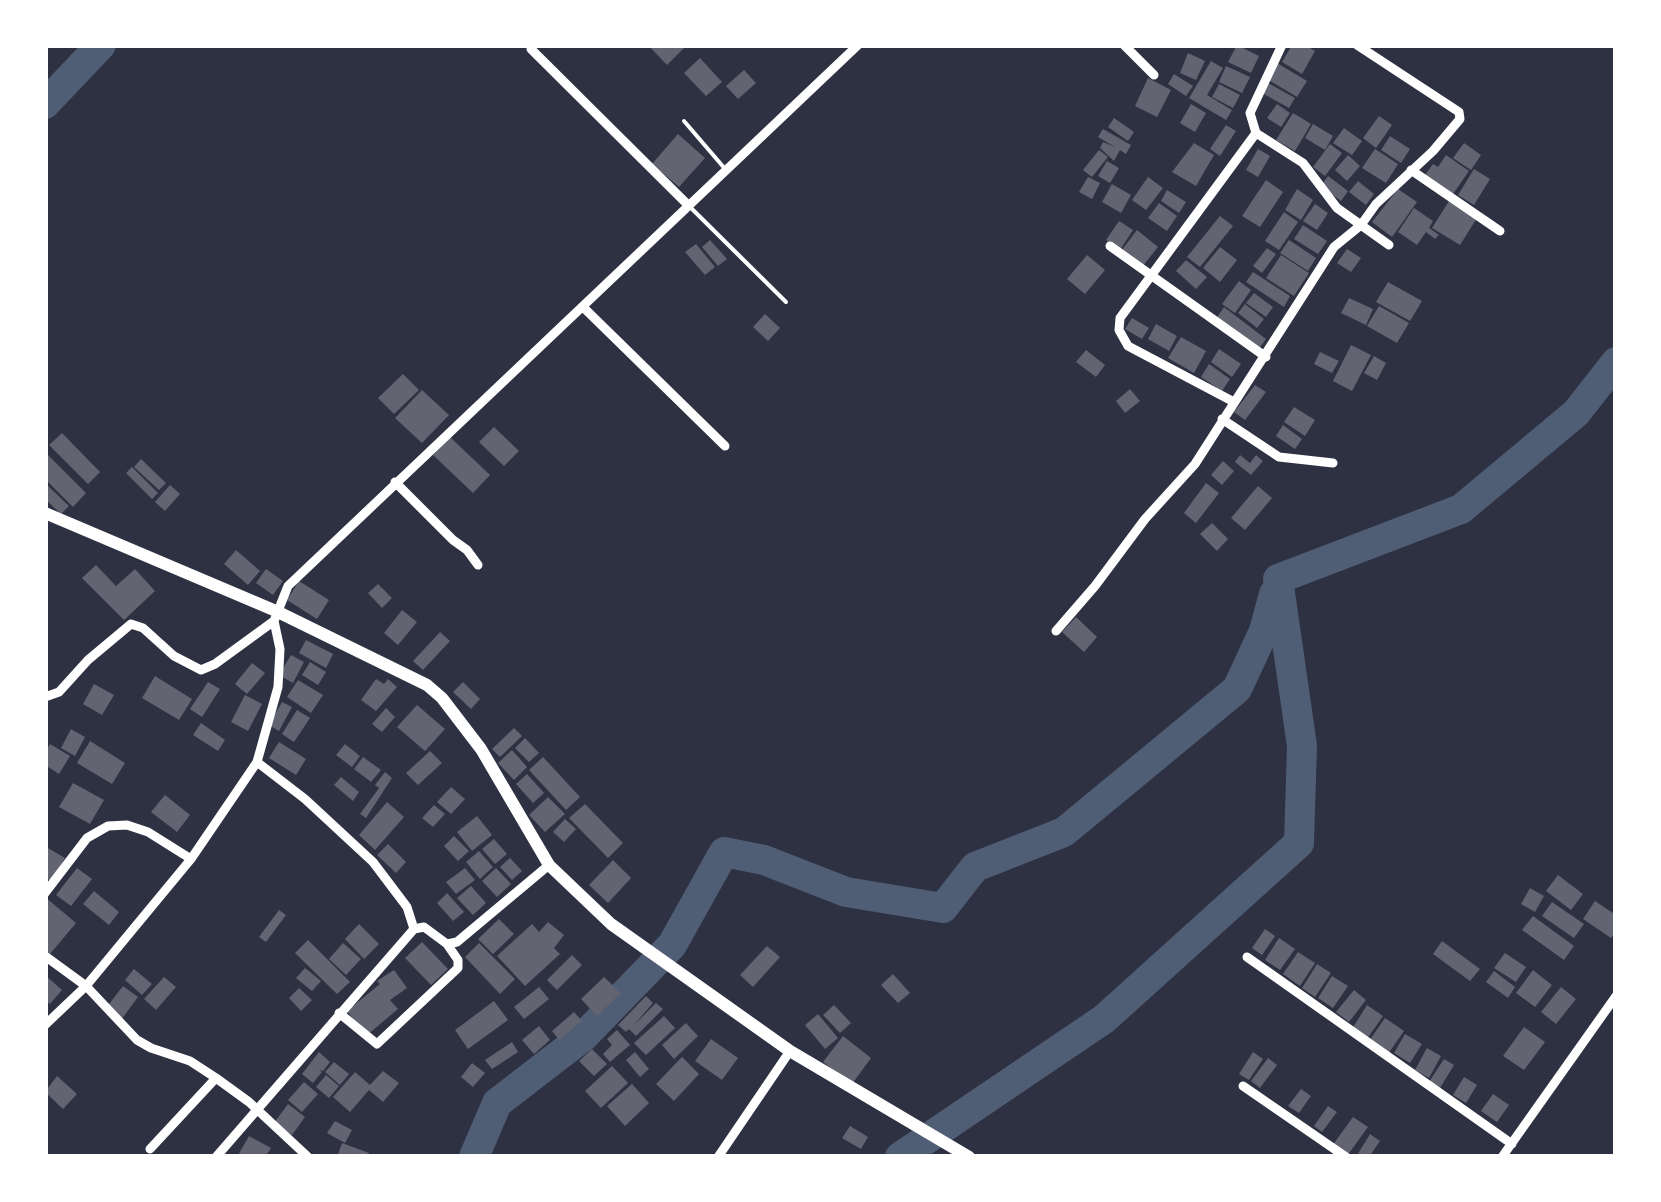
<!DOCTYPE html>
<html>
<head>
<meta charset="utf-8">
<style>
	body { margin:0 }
	#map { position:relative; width:1661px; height:1202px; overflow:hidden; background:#2d3142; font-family:Arial,sans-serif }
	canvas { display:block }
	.frame { position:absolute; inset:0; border:48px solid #fff; pointer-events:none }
</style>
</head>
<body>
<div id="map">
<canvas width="1661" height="1202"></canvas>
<div class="frame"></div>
</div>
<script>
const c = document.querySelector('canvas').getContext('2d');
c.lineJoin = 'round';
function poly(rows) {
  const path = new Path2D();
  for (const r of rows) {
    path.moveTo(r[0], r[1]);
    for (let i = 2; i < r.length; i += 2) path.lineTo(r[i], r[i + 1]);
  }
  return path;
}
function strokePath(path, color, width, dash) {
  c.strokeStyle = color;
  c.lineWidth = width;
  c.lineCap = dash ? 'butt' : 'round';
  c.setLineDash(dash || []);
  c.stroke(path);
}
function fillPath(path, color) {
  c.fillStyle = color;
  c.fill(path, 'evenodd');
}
strokePath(poly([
	[45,104,101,45],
	[474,1157,497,1103,584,1036,672,945,724,852,764,860,846,892,943,908,975,867,1064,832,1237,689,1264,631,1274,594],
	[900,1157,1104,1019,1299,843,1302,746,1278,579,1461,509,1576,413,1616,362]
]), '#4f5d75', 30);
fillPath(poly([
	[648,45,687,45,667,65],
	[1237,45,1259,56,1251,73,1228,62],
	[1292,45,1305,45,1315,51,1302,74,1282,62],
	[1188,53,1205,61,1196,80,1180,73],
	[700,58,722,82,706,96,684,73],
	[1211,61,1223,68,1207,95,1232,110,1226,120,1189,98],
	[1277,63,1307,81,1297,97,1267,79],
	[1226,66,1250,77,1242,93,1219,82],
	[744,70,756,83,738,99,726,86],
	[1174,74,1193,86,1186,96,1168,84],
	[1148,78,1171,90,1157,117,1135,106],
	[1268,83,1295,98,1289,108,1262,93],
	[1219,84,1240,95,1233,108,1212,97],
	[1191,104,1206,113,1195,132,1180,123],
	[1277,104,1290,113,1281,127,1267,118],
	[1293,113,1311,124,1295,151,1276,140],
	[1379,116,1392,125,1376,148,1363,138],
	[1114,118,1134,132,1128,141,1108,127],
	[1313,124,1333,136,1325,150,1305,138],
	[1226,125,1236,131,1220,156,1210,149],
	[1344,128,1362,141,1352,155,1333,143],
	[1103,129,1131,145,1126,154,1120,150,1114,161,1100,148,1103,142,1115,147,1098,137],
	[678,134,705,158,679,187,652,164],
	[1390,136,1410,149,1401,163,1381,150],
	[1194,143,1214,155,1196,186,1172,172],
	[1464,143,1481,155,1471,170,1453,158],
	[1330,144,1342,153,1325,176,1313,167],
	[1258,149,1270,156,1258,177,1246,170],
	[1375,149,1398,164,1386,183,1362,168],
	[1099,150,1108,157,1092,177,1083,170],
	[1348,155,1360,166,1347,181,1335,170],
	[1446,155,1469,171,1453,194,1425,175,1433,164,1438,167],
	[1107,161,1119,168,1110,183,1098,176],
	[1474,169,1490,179,1474,205,1458,195],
	[1328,176,1348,191,1341,201,1321,186],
	[1088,177,1100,183,1092,199,1079,192],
	[1148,177,1163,188,1146,210,1132,200],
	[1266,180,1283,192,1260,227,1242,216],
	[1358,181,1374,194,1366,205,1349,192],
	[1112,184,1131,195,1121,213,1102,202],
	[1297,189,1313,200,1301,220,1285,210],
	[1398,189,1417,202,1392,237,1372,222],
	[1167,190,1186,202,1179,213,1161,201],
	[1449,201,1477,218,1460,245,1432,228],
	[1159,203,1177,216,1167,231,1148,218],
	[1315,204,1328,213,1317,230,1303,221],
	[1414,208,1433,221,1429,228,1439,235,1435,239,1426,232,1417,245,1398,232],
	[1284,212,1298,222,1279,250,1265,241],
	[1220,216,1233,226,1200,267,1187,257],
	[1119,221,1133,230,1120,250,1106,240],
	[1303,225,1327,241,1318,254,1294,239],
	[1137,230,1158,247,1142,267,1121,251],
	[710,240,727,259,718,266,702,247],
	[1289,240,1316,258,1308,271,1280,253],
	[696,244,715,267,705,275,685,252],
	[1220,247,1237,260,1220,282,1203,268],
	[1267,248,1276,254,1262,273,1253,266],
	[1347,249,1361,258,1351,272,1337,263],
	[1087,255,1105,270,1085,294,1067,279],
	[1281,255,1309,273,1294,296,1266,278],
	[1186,260,1207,277,1196,289,1176,271],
	[1253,272,1290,296,1284,307,1246,282],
	[1239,281,1251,290,1235,313,1222,304],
	[1388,282,1422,301,1410,321,1376,302],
	[1254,293,1273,307,1266,317,1246,303],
	[1349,298,1373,309,1366,325,1341,313],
	[1245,304,1264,319,1257,328,1238,313],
	[1379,306,1409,323,1397,343,1367,326],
	[1224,307,1266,339,1258,350,1216,319],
	[765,314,780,328,768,341,753,327],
	[1132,318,1149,328,1142,339,1125,329],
	[1156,324,1177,336,1169,351,1148,339],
	[1181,337,1206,351,1194,373,1168,358],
	[1351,345,1371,355,1352,391,1333,381],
	[1219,349,1241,364,1232,377,1211,362],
	[1086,350,1105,365,1096,377,1076,362],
	[1320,352,1339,361,1332,373,1314,364],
	[1374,356,1386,363,1377,380,1364,373],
	[1209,364,1230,379,1222,391,1201,377],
	[403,374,419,390,394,414,378,398],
	[1255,385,1266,392,1245,420,1234,412],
	[1130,389,1140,401,1125,413,1116,401],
	[422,390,449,415,422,443,395,418],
	[1294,407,1315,420,1305,436,1284,422],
	[1283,425,1302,439,1295,449,1276,436],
	[494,427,519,451,504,466,479,442],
	[62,433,100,472,88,484,49,445],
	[450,437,490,475,473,493,433,455],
	[45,452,86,493,73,507,45,479],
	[1240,455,1250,463,1256,455,1263,461,1251,475,1235,462],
	[141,459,166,483,159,490,134,467],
	[1223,461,1234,471,1222,485,1211,475],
	[132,467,158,493,152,499,126,473],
	[45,483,69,506,61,514,45,499],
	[1206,483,1219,493,1196,523,1184,513],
	[170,485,180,494,165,511,155,502],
	[1258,486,1272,498,1245,530,1231,518],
	[1212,523,1228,539,1217,551,1200,534],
	[236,550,260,571,248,585,224,564],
	[96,565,116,586,135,569,155,591,124,620,82,578],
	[266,569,283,581,273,595,256,583],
	[299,581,329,600,317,619,287,600],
	[378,584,392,598,382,608,368,593],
	[402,610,417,622,398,645,384,633],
	[1076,617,1097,637,1084,652,1062,632],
	[440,632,450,641,423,670,413,661],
	[306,640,333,654,326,668,299,653],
	[291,655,304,662,293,683,279,675],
	[310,662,326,672,318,685,302,675],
	[252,663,265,673,247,694,235,684],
	[155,676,192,699,179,720,142,698],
	[376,679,384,684,388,679,397,687,376,711,361,700],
	[298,680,323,695,311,713,287,697],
	[208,682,220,689,202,717,190,709],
	[463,682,480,699,471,709,453,692],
	[94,684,114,695,102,715,83,704],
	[245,695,262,704,248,731,231,722],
	[282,702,292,707,279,731,269,725],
	[417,705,445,729,425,751,397,727],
	[386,708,395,717,382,732,372,724],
	[297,710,310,718,294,742,282,734],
	[201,723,225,740,218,751,193,735],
	[514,728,522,736,500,757,492,749],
	[71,729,85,737,75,756,61,748],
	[525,738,539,753,529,762,515,748],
	[90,741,125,763,112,784,77,763],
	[279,742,306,759,296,775,269,758],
	[50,744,70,756,59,774,45,765,45,753],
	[345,744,360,756,352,767,336,755],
	[512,750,527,767,514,780,498,763],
	[430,751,442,763,418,785,406,773],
	[363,757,381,770,371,782,354,769],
	[543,757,580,797,566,810,529,770],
	[385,772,392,778,366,818,360,814,379,788,375,785],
	[527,774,544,793,533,803,516,784],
	[341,777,359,792,353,801,334,785],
	[73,783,104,800,90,824,59,807],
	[451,787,465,799,451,814,437,802],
	[165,795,190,815,177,832,151,812],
	[548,797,565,814,545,832,529,815],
	[387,802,404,817,375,850,359,835],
	[585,804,623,843,608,858,569,818],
	[434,805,445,814,433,827,422,818],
	[477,816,492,835,472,851,457,832],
	[565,819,576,829,564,842,553,832],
	[454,836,469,851,458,861,444,846],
	[494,839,507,854,495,864,482,849],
	[388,844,406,862,396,873,377,855],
	[48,848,65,858,52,881,45,878,45,855],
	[479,851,493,867,480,879,466,862],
	[510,858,522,871,512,880,500,867],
	[613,860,631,878,608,903,589,885],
	[77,868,92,879,71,906,56,895],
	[465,868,475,880,456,894,446,882],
	[496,868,511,884,497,897,482,881],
	[1558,875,1583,894,1571,910,1546,891],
	[471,886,486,903,473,915,457,898],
	[1530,888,1544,896,1535,912,1521,904],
	[94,891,119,912,109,925,83,904],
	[447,893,464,912,453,921,437,903],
	[45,897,76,923,50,954,45,949],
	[1595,901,1616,915,1616,931,1611,938,1583,919],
	[1552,902,1584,924,1574,938,1542,916],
	[279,910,286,915,266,942,259,937],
	[1533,916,1574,946,1564,960,1522,930],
	[499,919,514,934,493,954,478,939],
	[548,922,564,935,554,948,560,954,525,986,497,956,532,924,539,932],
	[359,924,379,944,364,959,345,939],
	[1265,929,1275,936,1262,955,1252,948],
	[1279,938,1295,949,1280,970,1265,960],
	[308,940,350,982,337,994,295,953],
	[1442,941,1480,969,1470,981,1433,954],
	[422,942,448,969,431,985,405,958],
	[343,943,361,959,346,975,329,959],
	[479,943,515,979,500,994,465,957],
	[767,946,780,957,753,987,740,975],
	[1298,952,1315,963,1300,986,1283,974],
	[1505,953,1526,967,1516,982,1494,968],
	[572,955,582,965,557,990,547,980],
	[1317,964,1331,973,1315,997,1302,988],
	[305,968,321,981,312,991,296,978],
	[134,969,152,984,142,995,125,980],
	[394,970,407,988,390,1000,398,1009,366,1036,347,1011,380,984,377,981],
	[1533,970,1552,985,1535,1007,1516,993],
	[1494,971,1515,987,1508,998,1486,982],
	[893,974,910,993,898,1003,881,985],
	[45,975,62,990,50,1004,45,1000],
	[1332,976,1348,986,1333,1008,1318,998],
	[164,977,176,987,156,1010,144,999],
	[604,977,621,993,597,1016,581,999],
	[123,986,138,997,121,1020,106,1008],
	[539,987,549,999,524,1019,514,1007],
	[1561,987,1576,999,1556,1024,1541,1012],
	[299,988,312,1000,301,1011,289,998],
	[1354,990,1366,1000,1349,1022,1336,1012],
	[646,996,653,1003,633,1026,656,1003,663,1009,636,1036,629,1029,626,1032,618,1025],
	[494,1001,508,1020,468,1049,455,1030],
	[834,1005,851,1023,840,1033,823,1015],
	[1367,1005,1383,1016,1367,1039,1352,1029],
	[574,1012,582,1021,559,1040,552,1031],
	[818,1014,838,1038,825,1049,805,1025],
	[664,1016,675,1028,646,1055,634,1043],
	[1385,1018,1404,1031,1388,1054,1369,1041],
	[686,1023,698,1036,674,1059,662,1045],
	[539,1026,550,1040,534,1054,522,1040],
	[1524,1027,1545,1042,1524,1070,1503,1056],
	[617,1030,630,1045,610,1062,603,1054,612,1045,607,1039],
	[1405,1034,1422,1044,1410,1063,1394,1053],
	[843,1036,871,1058,852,1084,823,1062],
	[711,1039,738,1058,722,1080,695,1061],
	[512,1042,518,1052,492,1069,485,1060],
	[1427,1048,1441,1056,1429,1078,1415,1070],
	[592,1049,607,1064,594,1076,579,1061],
	[319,1052,330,1062,323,1071,319,1070,322,1072,313,1083,302,1074],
	[635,1052,649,1069,640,1077,626,1060],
	[1253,1052,1263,1059,1249,1080,1239,1074],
	[682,1057,699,1074,674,1101,656,1084],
	[1268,1058,1277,1065,1260,1088,1251,1081],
	[1444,1059,1454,1065,1440,1088,1429,1082],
	[334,1062,349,1074,340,1085,325,1072],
	[472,1063,485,1073,473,1087,461,1077],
	[612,1066,628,1083,601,1108,585,1091],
	[383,1071,399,1083,383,1102,369,1090,350,1112,333,1097,355,1072,370,1085],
	[326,1075,339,1086,329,1098,316,1087],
	[57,1076,77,1094,63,1109,45,1092],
	[1464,1077,1477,1085,1466,1103,1453,1095],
	[304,1082,318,1094,302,1112,288,1100],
	[632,1084,649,1103,625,1126,607,1106],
	[1301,1089,1311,1096,1299,1113,1288,1106],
	[1493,1094,1509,1105,1497,1122,1481,1111],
	[288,1104,305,1117,292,1135,274,1123],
	[1328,1106,1337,1112,1322,1132,1314,1126],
	[1353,1117,1368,1127,1347,1156,1332,1146],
	[335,1121,352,1130,345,1143,327,1133],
	[850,1126,868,1137,861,1149,842,1138],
	[1370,1134,1380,1141,1369,1157,1356,1157],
	[249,1136,271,1148,265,1157,237,1157],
	[342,1143,369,1153,367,1157,337,1157]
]), '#626471');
strokePath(poly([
	[684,121,726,170],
	[689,206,786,302]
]), '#fff', 4);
strokePath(poly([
	[1124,45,1154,75],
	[1282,45,1250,113,1256,133,1303,163,1337,208,1389,245],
	[531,49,689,206],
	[1411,170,1500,231],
	[1110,246,1266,357],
	[584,308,725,446],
	[1234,402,1128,346,1119,330,1120,318,1256,133],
	[1222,419,1279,457,1333,463],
	[395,482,453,540,467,550,478,565],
	[1056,631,1095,586,1145,519,1195,464,1334,247,1361,225,1376,204,1433,151,1460,119,1459,112,1357,45],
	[45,697,59,692,88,660,131,624,143,628,174,656,201,670,215,664,274,621],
	[257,762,305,799,373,862,407,907,414,929],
	[45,893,87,838,108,826,127,825,148,832,191,859],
	[45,956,86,986,137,1040,151,1048,190,1061,216,1078,249,1102,308,1157],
	[1247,957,1512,1144],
	[339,1013,377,1044,458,968,458,960,447,944],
	[45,1025,86,986,191,859,257,762,278,687,280,649,274,621,288,586,858,45],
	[1243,1086,1346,1157],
	[150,1149,216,1078],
	[216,1157,414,929,424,927,447,944,457,942,549,865],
	[718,1157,790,1051],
	[1502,1157,1616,996]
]), '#fff', 9);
strokePath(poly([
	[45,513,276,611,427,685,442,698,481,749,549,865,611,924,790,1051,969,1157]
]), '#fff', 12);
</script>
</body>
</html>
